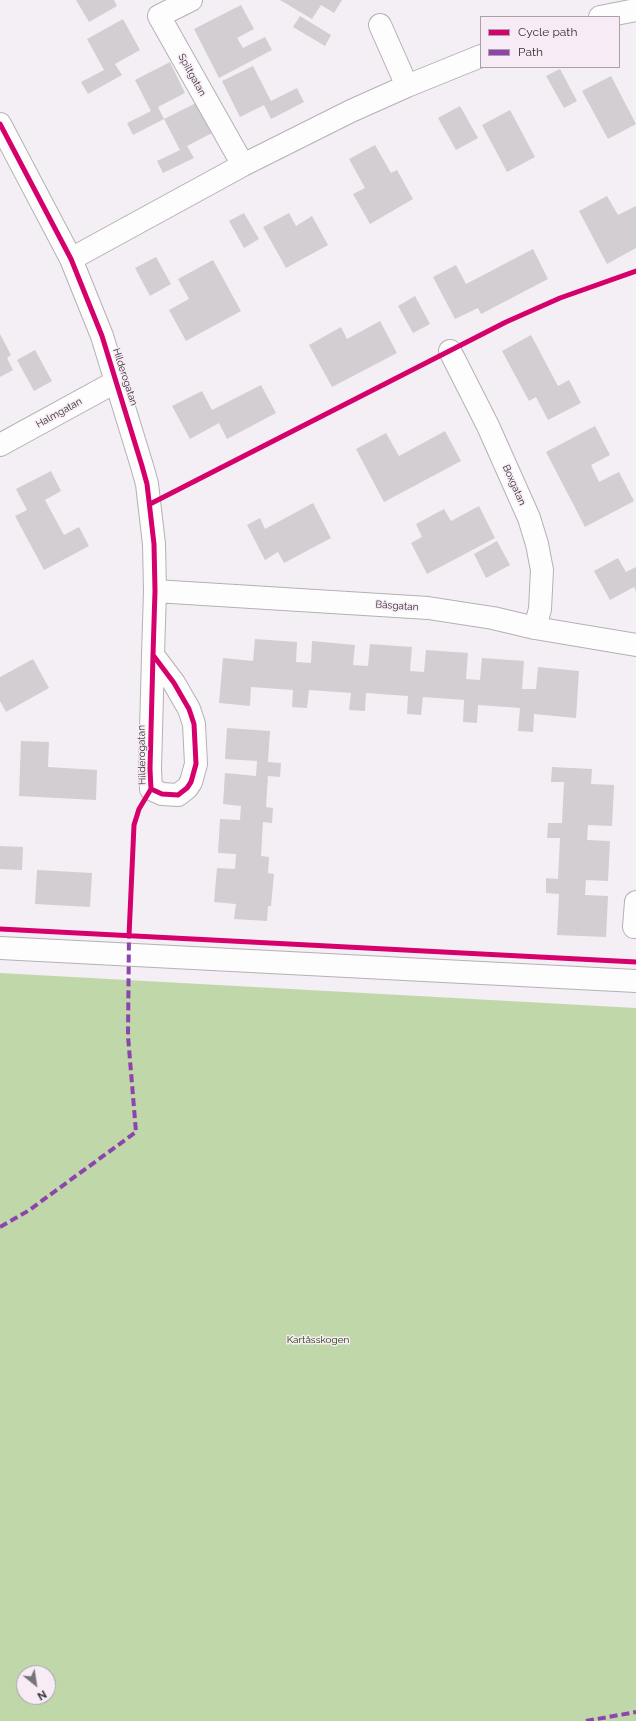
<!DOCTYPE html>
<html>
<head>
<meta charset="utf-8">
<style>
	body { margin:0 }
	#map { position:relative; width:636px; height:1721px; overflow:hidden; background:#f4eff4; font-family:Raleway,sans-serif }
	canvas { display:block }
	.legend { position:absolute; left:480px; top:16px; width:140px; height:52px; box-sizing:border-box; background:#f7ecf6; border:1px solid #a9a0a8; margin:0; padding:5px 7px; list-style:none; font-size:12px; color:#332f33 }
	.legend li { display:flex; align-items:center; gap:8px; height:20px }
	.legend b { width:20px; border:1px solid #a9a0a8 }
	.north { position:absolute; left:16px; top:1665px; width:40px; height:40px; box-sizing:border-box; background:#f7ecf6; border:1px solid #a9a0a8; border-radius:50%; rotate:150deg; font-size:11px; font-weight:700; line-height:16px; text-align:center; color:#332f33 }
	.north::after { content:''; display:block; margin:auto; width:14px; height:18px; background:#777277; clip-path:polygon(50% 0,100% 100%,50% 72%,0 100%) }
</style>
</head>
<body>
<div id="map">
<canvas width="636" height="1721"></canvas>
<ul class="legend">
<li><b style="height:5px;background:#d6006c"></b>Cycle path</li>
<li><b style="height:5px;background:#8e44ad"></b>Path</li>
</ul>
<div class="north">N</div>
</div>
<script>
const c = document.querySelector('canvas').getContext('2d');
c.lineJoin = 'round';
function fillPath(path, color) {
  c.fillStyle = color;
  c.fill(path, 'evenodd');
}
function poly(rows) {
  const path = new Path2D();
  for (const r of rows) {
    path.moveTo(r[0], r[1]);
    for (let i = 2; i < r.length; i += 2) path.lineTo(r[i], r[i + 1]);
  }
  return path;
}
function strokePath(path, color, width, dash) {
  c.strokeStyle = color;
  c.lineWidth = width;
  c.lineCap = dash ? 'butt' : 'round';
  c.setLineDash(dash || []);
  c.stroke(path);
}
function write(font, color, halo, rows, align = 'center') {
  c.font = font + ' Raleway,sans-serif';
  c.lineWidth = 3;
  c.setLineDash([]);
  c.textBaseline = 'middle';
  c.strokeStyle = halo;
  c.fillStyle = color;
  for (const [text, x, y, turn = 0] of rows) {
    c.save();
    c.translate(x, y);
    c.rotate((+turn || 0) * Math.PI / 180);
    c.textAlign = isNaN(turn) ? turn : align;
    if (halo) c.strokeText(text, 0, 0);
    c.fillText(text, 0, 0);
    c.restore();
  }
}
fillPath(poly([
	[0,973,636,1008,636,1721,0,1721],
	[24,1673,48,1673,48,1697,24,1697]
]), '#c0d7aa');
fillPath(poly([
	[76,0,114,0,117,6,89,22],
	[280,0,342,0,334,13,321,5,312,19],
	[241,5,254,29,237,38,243,48,265,37,272,50,219,78,194,29],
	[300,16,331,35,325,46,293,27],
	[123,19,140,50,115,64,122,75,88,94,81,82,104,70,87,39],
	[170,62,185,93,158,107,164,119,133,135,127,123,151,111,135,80],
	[253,66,271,101,297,88,304,102,271,119,264,105,240,117,222,81],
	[560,69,577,101,564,108,546,76],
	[611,76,636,124,608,139,582,91],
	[198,102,214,132,187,146,194,158,163,173,157,161,180,150,164,119],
	[460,106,478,138,456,150,438,118],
	[510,110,535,157,507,172,482,125],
	[375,145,391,173,397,170,413,199,370,224,353,194,365,188,349,159],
	[607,196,618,215,636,206,636,248,607,264,579,211],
	[244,213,259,239,244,248,229,221],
	[289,213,296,226,312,216,328,245,286,268,263,227],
	[533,249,548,279,481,314,478,308,455,319,433,277,456,265,466,284],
	[156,257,171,284,150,296,135,268],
	[213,260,241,311,186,341,169,310,189,299,178,279],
	[415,296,430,324,413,333,398,306],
	[380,321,397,353,332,387,309,345,341,327,347,339],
	[0,334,11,355,7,358,13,370,0,377],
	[531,335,558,386,569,380,581,403,548,420,536,397,529,401,502,351],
	[35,350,52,381,34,391,17,360],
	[261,385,276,413,227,439,219,423,190,439,172,406,202,391,212,410],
	[595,426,610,455,591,465,599,482,619,472,634,501,585,527,546,452],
	[445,431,461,461,384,502,356,449,386,433,399,456],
	[51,471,61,491,45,500,64,535,79,527,89,546,44,570,15,516,27,510,16,489],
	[313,503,331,538,284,563,278,552,265,560,247,525,260,518,265,529],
	[479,506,495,538,427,574,411,543,422,537,416,524,444,509,451,521],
	[497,541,510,565,486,578,474,554],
	[618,558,626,572,636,567,636,591,634,587,610,600,594,571],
	[255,639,297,642,296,662,311,663,312,641,355,645,353,665,368,666,370,644,412,647,410,671,424,672,426,650,468,653,466,679,480,680,482,658,524,661,522,689,536,689,538,667,579,671,576,718,534,714,533,732,518,731,520,708,478,705,477,723,463,722,464,700,423,697,421,715,407,714,408,696,366,693,365,711,349,710,351,693,309,690,307,708,292,707,293,690,251,687,250,706,219,703,223,658,253,661],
	[33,659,49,688,6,712,0,701,0,677],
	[227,728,270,731,268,762,281,763,280,777,268,776,266,807,273,808,272,823,263,822,261,856,269,857,268,873,274,874,271,906,268,906,267,921,234,919,236,904,214,902,217,868,235,869,236,854,218,853,220,819,240,820,241,806,223,804,225,773,256,776,257,761,225,759],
	[21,741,49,742,48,767,97,770,96,800,19,796],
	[552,767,592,769,591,784,614,785,612,826,588,825,587,840,610,841,608,881,586,880,585,895,608,896,606,937,557,935,559,894,546,893,546,878,558,879,560,838,547,838,548,823,562,823,564,782,551,782],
	[0,846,23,847,22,870,0,869],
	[37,870,92,873,90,907,35,904]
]), '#d2ced2');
const minor = poly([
	[191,0,159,16,243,165],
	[600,17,636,10],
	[380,25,407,86],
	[0,124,71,259,102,336,142,466,147,484,154,544,155,591,153,655,150,769,151,789,162,794,178,795,187,788,191,782,196,764,194,724,189,709,174,683,153,655],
	[71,259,243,165,351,111,407,86,481,56],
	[450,351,488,426,529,518,537,544,542,570,540,609,535,628],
	[0,445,117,381],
	[155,591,428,608,493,618,535,628,636,645],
	[634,927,636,902],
	[0,948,636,981]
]);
strokePath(minor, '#b5b0b4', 24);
strokePath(minor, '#fdfdfd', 22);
strokePath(poly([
	[0,1227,28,1211,136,1132,128,1036,129,933],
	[586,1721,636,1712]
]), '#8e44ad', 4, [8, 4]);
strokePath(poly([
	[0,124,71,259,102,336,142,466,147,484,154,544,155,591,153,655,150,769,151,789,162,794,178,795,187,788,191,782,196,764,194,724,189,709,174,683,153,655],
	[150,504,506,322,560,298,636,271],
	[0,929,636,962],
	[129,936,134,825,139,809,151,789]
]), '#d6006c', 5);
write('10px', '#332f33', '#f7ecf6', [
	["Spiltgatan",192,75,61],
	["Hilderogatan",125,377,72],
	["Halmgatan",59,413,-29],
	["Boxgatan",514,485,66],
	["Båsgatan",397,606,4],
	["Hilderogatan",142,755,-91]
]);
write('10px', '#213d00', '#f7ecf6', [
	["Kartåsskogen",318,1340]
]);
</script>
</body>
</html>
